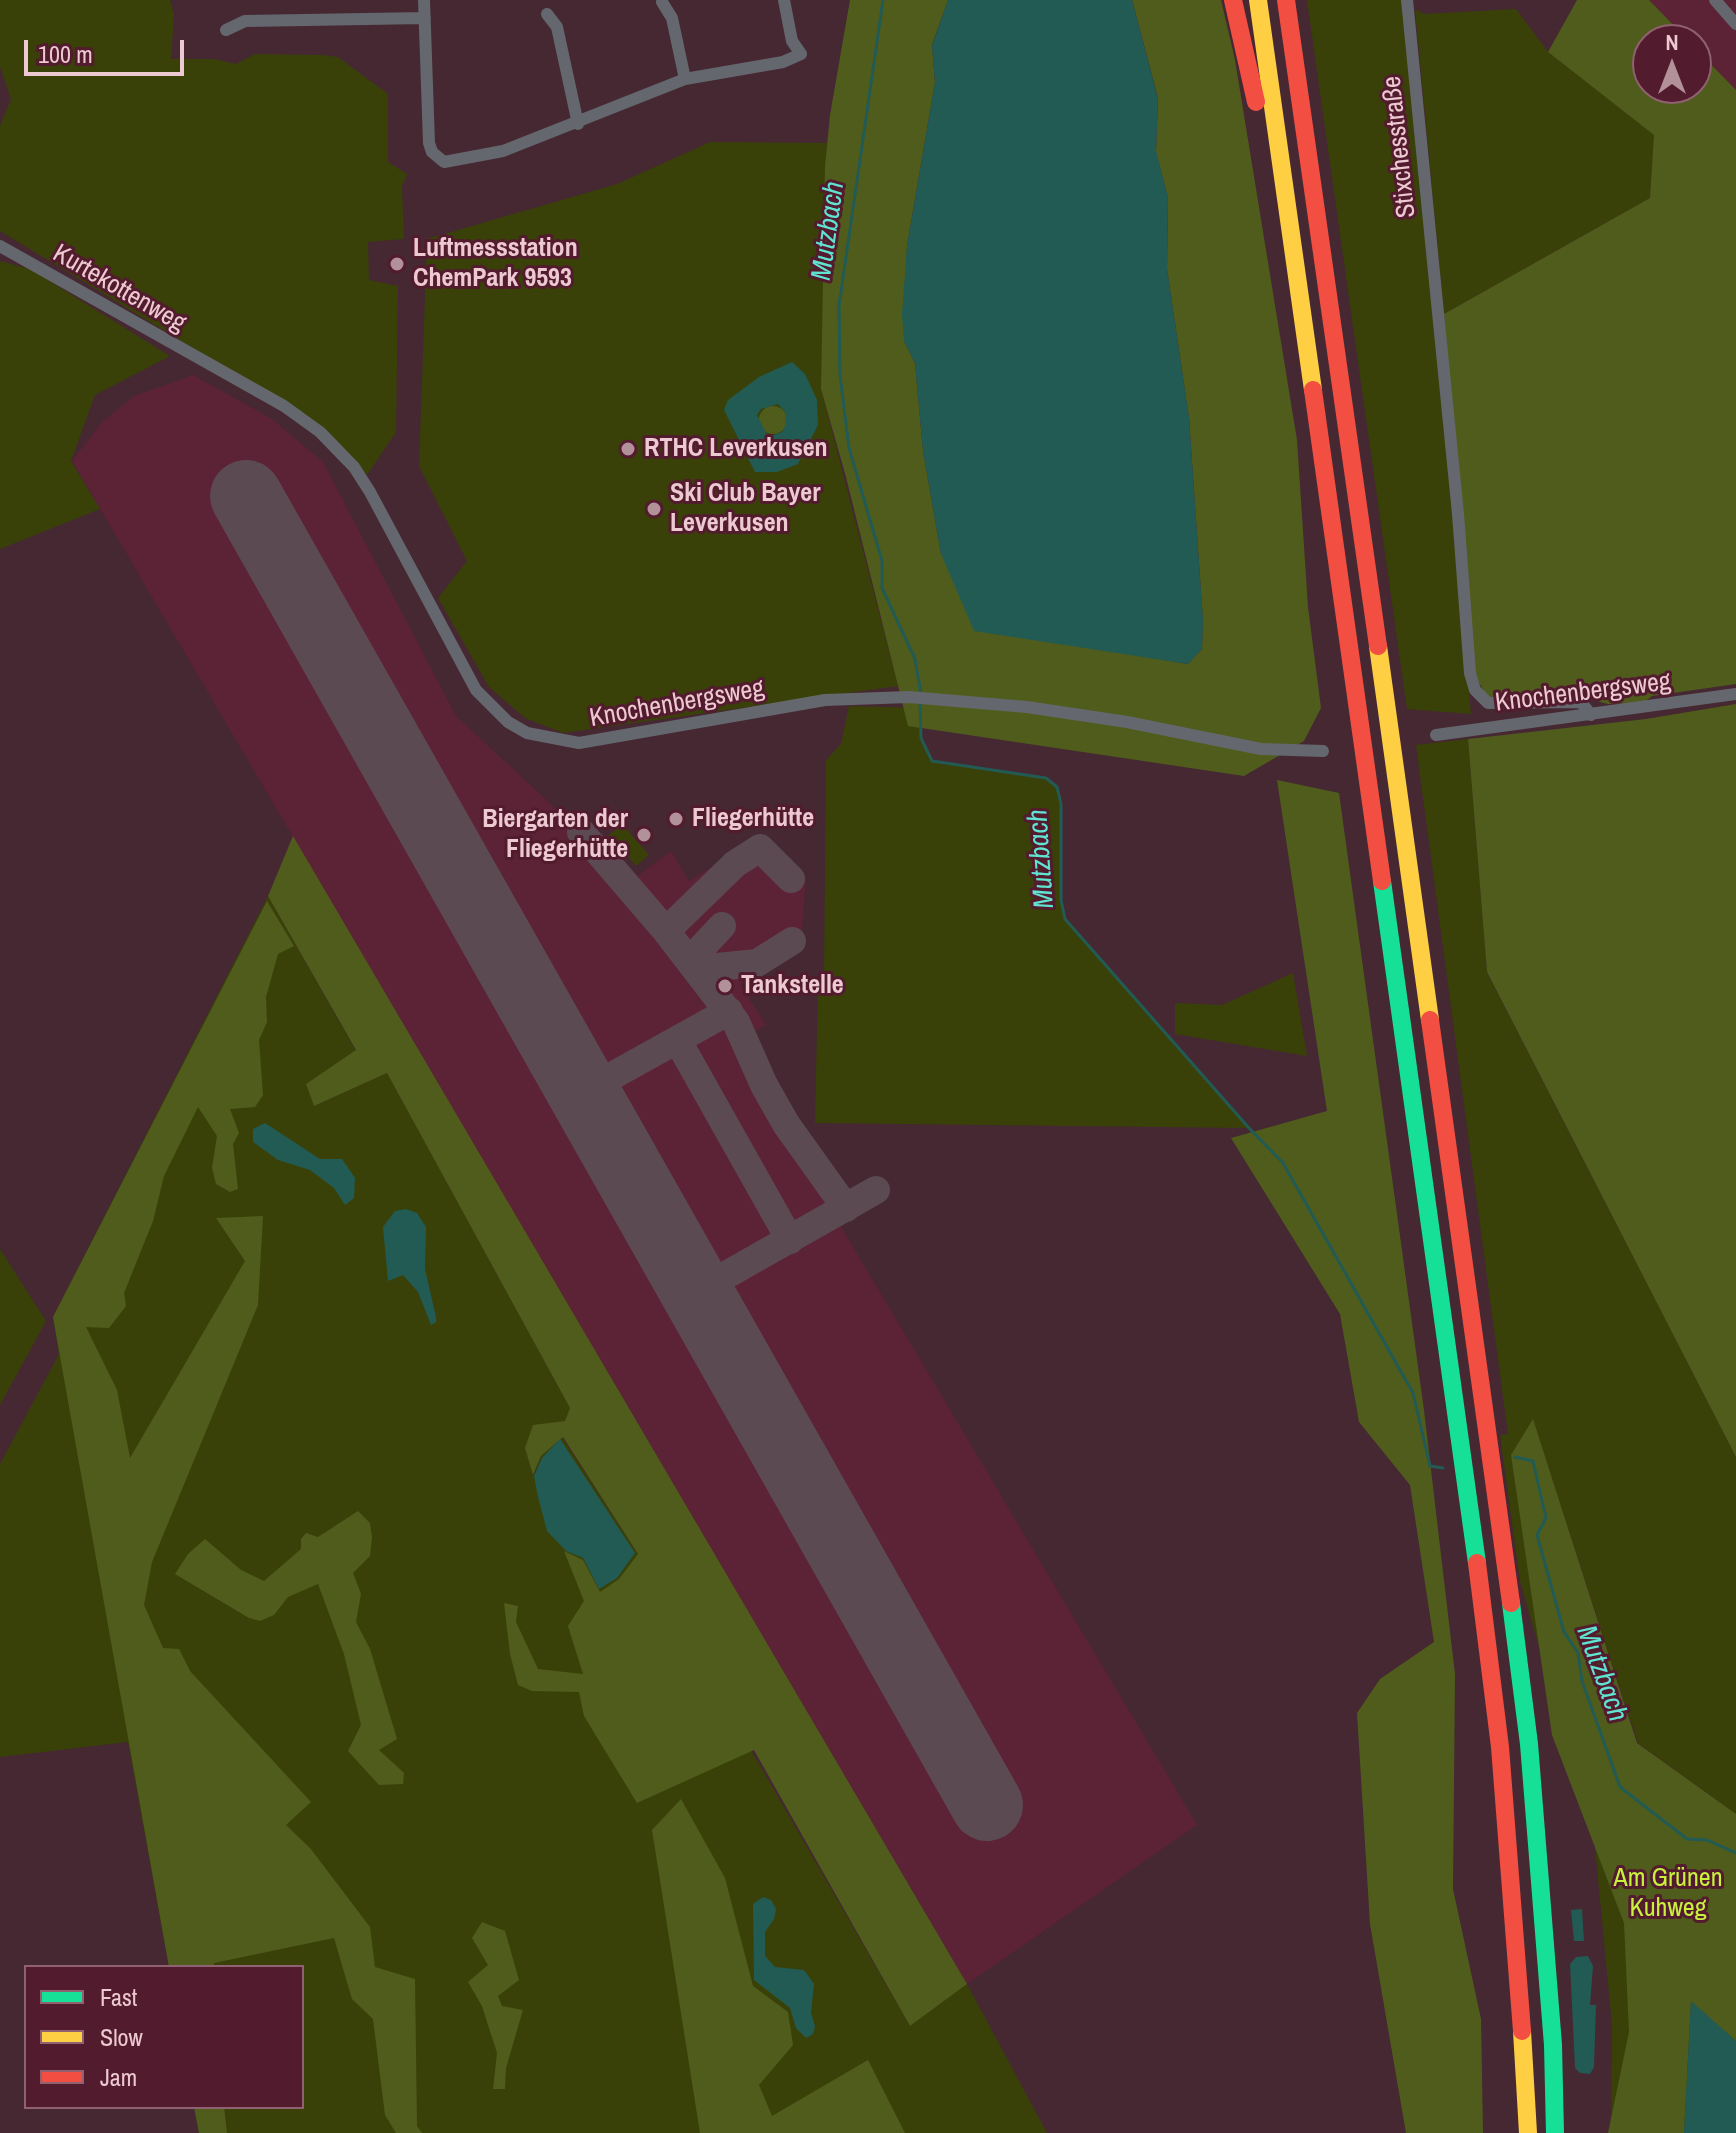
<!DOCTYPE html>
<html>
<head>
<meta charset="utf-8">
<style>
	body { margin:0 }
	#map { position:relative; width:1736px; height:2133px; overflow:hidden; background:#452832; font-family:"Archivo Narrow",sans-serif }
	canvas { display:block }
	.legend { position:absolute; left:24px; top:1965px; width:280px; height:144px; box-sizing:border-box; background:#521b2e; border:2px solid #906170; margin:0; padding:10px 14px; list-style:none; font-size:24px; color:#edc9d2 }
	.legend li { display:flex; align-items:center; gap:16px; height:40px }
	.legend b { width:40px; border:2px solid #906170 }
	.north { position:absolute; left:1632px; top:24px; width:80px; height:80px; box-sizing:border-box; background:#521b2e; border:2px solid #906170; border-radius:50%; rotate:0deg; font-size:22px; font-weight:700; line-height:32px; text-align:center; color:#edc9d2 }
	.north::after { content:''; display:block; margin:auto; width:28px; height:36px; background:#b2919a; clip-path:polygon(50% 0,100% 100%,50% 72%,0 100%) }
	.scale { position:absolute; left:24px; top:40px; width:160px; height:36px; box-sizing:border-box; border:4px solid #edc9d2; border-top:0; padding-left:10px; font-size:24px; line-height:28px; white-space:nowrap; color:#edc9d2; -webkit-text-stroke:6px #521b2e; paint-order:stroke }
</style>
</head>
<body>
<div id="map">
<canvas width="1736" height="2133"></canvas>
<ul class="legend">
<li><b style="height:10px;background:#16e098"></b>Fast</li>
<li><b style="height:10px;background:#ffcf43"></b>Slow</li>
<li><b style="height:10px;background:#f24e42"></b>Jam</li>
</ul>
<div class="north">N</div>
<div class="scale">100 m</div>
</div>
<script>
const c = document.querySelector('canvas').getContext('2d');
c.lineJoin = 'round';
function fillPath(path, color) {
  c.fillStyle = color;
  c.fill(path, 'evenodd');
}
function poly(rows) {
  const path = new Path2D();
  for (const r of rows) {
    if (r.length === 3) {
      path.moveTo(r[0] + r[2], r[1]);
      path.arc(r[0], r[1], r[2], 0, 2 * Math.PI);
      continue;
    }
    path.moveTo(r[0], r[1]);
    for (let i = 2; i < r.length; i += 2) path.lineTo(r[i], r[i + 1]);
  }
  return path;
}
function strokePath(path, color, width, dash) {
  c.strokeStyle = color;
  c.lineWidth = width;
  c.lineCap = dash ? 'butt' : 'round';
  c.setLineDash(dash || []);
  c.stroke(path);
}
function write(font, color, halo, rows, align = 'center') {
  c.font = font + ' "Archivo Narrow",sans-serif';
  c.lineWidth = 6;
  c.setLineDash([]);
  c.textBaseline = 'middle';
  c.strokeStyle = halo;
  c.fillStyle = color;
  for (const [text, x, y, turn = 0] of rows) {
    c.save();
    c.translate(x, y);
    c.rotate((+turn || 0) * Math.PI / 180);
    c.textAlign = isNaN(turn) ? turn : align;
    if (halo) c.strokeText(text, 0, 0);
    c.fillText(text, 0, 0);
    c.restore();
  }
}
fillPath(poly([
	[1649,0,1736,0,1736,90,1696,49,1696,40,1688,40],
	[193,375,272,419,323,462,456,716,552,805,623,887,671,851,689,881,762,836,806,878,801,945,740,984,766,1025,733,1045,1197,1825,967,1984,72,461,102,422,134,396]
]), '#5c2235');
fillPath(poly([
	[0,0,170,0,174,15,171,59,214,59,236,64,255,54,322,55,338,57,388,94,388,162,407,174,402,186,404,239,368,242,369,280,398,286,396,432,367,475,318,424,0,231,0,126,11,99,0,67],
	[1307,0,1405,0,1471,714,1407,709],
	[1415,9,1424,14,1516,9,1548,52,1655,135,1650,198,1444,314],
	[710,142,827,143,821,389,898,686,563,733,525,718,489,687,438,598,467,561,419,466,427,239,617,184],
	[0,261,30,269,170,356,95,395,71,461,100,509,0,549],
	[849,706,920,708,921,738,932,761,1046,778,1057,787,1061,804,1061,900,1065,919,1249,1128,815,1123,818,979,824,972,826,760,841,744],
	[1468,739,1487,973,1736,1457,1736,1814,1638,1743,1533,1420,1611,1728,1736,1856,1736,2133,1611,2133,1612,2025,1594,1837,1520,1581,1500,1435,1508,1434,1416,745],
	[622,824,649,855,636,866,609,835],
	[268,896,356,1051,306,1084,314,1106,387,1073,570,1408,565,1421,533,1426,534,1474,541,1456,562,1437,638,1554,910,2026,967,1984,1047,2133,199,2133,194,2107,302,2107,302,1967,169,1967,128,1742,0,1757,0,1464,59,1354,53,1317],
	[1293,973,1307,1056,1175,1034,1175,1003,1222,1005],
	[0,1249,46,1321,0,1405]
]), '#394108');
fillPath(poly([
	[850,0,948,0,932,45,935,82,907,246,904,341,915,363,923,451,941,554,1081,646,1188,664,1202,649,1203,621,1189,418,1167,269,1168,198,1156,152,1158,98,1132,0,1221,0,1235,60,1297,440,1308,607,1321,708,1304,741,1244,776,908,726,846,477,821,389,825,167,830,115],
	[1577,0,1649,0,1688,40,1648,40,1648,88,1696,88,1696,49,1736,90,1736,684,1652,696,1643,703,1608,704,1580,697,1487,697,1473,672,1444,314,1650,198,1654,135,1548,52],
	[773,420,14],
	[1736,704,1736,1457,1487,972,1468,739,1646,719],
	[1277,780,1339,793,1424,1410,1455,1674,1453,1889,1481,2019,1483,2133,1406,2133,1370,1924,1357,1713,1380,1679,1434,1642,1410,1485,1359,1422,1340,1314,1231,1138,1327,1111],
	[293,836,967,1984,910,2026,754,1750,637,1803,584,1716,579,1692,532,1691,518,1685,510,1654,504,1603,518,1606,516,1622,538,1669,583,1674,568,1626,584,1601,564,1551,583,1560,600,1592,619,1579,638,1554,563,1437,541,1456,533,1475,525,1448,533,1425,565,1421,570,1408,387,1073,314,1106,306,1084,356,1050,268,896],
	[267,901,294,946,278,954,266,997,267,1022,259,1040,263,1095,255,1107,230,1109,239,1133,233,1144,238,1189,230,1192,216,1184,212,1168,217,1136,198,1107,164,1176,153,1221,124,1293,126,1306,109,1328,86,1327,117,1390,130,1458,245,1261,216,1218,263,1216,258,1305,152,1562,144,1605,163,1648,179,1649,190,1671,311,1802,286,1825,310,1848,370,1927,375,1967,415,1979,417,2126,422,2133,396,2133,385,2115,373,2019,352,1999,334,1938,214,1963,214,1967,169,1967,53,1317],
	[1533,1419,1637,1743,1736,1814,1736,2041,1691,2002,1684,2133,1608,2133,1629,2032,1624,1923,1552,1735,1511,1455],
	[358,1511,370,1523,372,1537,370,1556,353,1573,361,1594,356,1622,370,1649,397,1739,379,1750,404,1773,403,1784,379,1785,348,1751,361,1725,344,1654,318,1584,288,1597,274,1615,260,1621,249,1618,175,1574,188,1554,205,1539,241,1570,264,1581,301,1549,301,1539,306,1533,318,1537],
	[681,1799,725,1878,753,1986,788,2012,793,2045,759,2085,772,2116,868,2060,905,2133,700,2133,652,1830],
	[482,1922,505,1931,519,1980,498,1996,502,2006,523,2010,506,2068,505,2089,493,2089,497,2053,482,2006,468,1982,488,1965,472,1938],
	[194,2107,224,2107,227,2133,199,2133]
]), '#505c1c');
fillPath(poly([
	[948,0,1132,0,1158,99,1156,151,1168,198,1167,269,1189,418,1203,621,1202,649,1188,664,974,631,941,554,923,451,915,363,904,341,902,314,907,246,935,82,932,46],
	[792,362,805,374,817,400,818,425,798,464,777,472,755,472,724,410,728,400,759,377],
	[778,404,785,412,786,424,782,432,771,436,766,433,757,415,761,409],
	[265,1123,320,1159,342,1159,355,1178,354,1198,345,1205,334,1188,310,1170,278,1160,253,1142,253,1129],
	[406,1209,417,1213,426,1227,425,1269,436,1317,436,1322,431,1325,418,1292,403,1275,388,1281,383,1227,395,1211],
	[560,1439,635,1553,617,1578,599,1589,583,1558,566,1551,547,1531,538,1497,534,1476,542,1458],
	[763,1897,771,1900,776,1909,774,1919,765,1932,765,1956,775,1967,804,1970,814,1984,811,2013,815,2026,813,2034,806,2038,796,2028,790,2008,754,1980,753,1904],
	[1582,1909,1584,1941,1574,1941,1571,1910],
	[1588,1956,1593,1966,1590,2005,1596,2005,1594,2067,1590,2074,1580,2073,1575,2068,1570,1964,1576,1957],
	[1691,2001,1736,2041,1736,2133,1684,2133]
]), '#225b54');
strokePath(poly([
	[883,0,839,306,840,375,849,448,882,561,882,588,915,659,921,694],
	[920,701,921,738,932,761,1046,778,1057,787,1061,804,1061,900,1065,919,1249,1128,1283,1163,1413,1393,1430,1466,1443,1468],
	[1515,1457,1533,1461,1546,1518,1537,1535,1564,1632,1578,1653,1582,1681,1620,1787,1687,1839,1707,1840,1736,1853]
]), '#225b54', 3);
strokePath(poly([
	[581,832,666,931],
	[791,879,760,848,735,864,666,931,736,1022,764,1085,786,1124,846,1208],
	[690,960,722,926],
	[697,969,757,963,792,941],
	[678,1041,790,1240],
	[585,1091,729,1011],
	[698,1291,876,1190]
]), '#5c4a52', 28);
strokePath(poly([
	[246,496,987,1805]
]), '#5c4a52', 72);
strokePath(poly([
	[424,0,429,143,432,152,444,162,503,151,685,79,783,62,801,54,792,41,784,0],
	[1407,0,1458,514,1470,673,1475,690,1488,703,1581,702,1591,715],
	[1715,0,1736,24],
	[662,2,672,18,685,79],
	[547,14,557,27,578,124],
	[226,30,245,21,425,18],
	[0,246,284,406,320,432,354,467,370,492,476,690,508,722,527,733,579,743,825,700,909,697,1027,707,1127,722,1261,749,1323,751],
	[1436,735,1736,694]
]), '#65676e', 12);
strokePath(poly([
	[1382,881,1477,1563],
	[1511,1603,1529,1744,1553,2045,1555,2133]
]), '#16e098', 18);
strokePath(poly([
	[1258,0,1313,390],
	[1378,646,1430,1020],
	[1522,2031,1528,2133]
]), '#ffcf43', 18);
strokePath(poly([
	[1233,0,1256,102],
	[1286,0,1378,646],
	[1313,390,1382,881],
	[1430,1020,1511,1603],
	[1477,1563,1500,1747,1522,2031]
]), '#f24e42', 18);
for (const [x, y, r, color] of [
	[397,264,8,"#b2919a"],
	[628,449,8,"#b2919a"],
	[654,509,8,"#b2919a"],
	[676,819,8,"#b2919a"],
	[644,835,8,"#b2919a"],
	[725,986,8,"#b2919a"]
]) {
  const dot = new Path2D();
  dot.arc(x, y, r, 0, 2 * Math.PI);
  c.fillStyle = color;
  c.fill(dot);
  strokePath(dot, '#521b2e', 3);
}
write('26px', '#edc9d2', '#521b2e', [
	["Stixchesstraße",1400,147,-96],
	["Kurtekottenweg",119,289,30],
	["Knochenbergsweg",1583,693,-7],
	["Knochenbergsweg",677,704,-10]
]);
write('bold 26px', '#edc9d2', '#521b2e', [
	["Luftmessstation",413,249],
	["ChemPark 9593",413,279],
	["RTHC Leverkusen",644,449],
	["Ski Club Bayer",670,494],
	["Leverkusen",670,524],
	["Fliegerhütte",692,819],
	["Biergarten der",628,820,"right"],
	["Fliegerhütte",628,850,"right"],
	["Tankstelle",741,986]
], 'left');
write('26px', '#c8f13d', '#521b2e', [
	["Am Grünen",1668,1879],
	["Kuhweg",1668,1909]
]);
write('italic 28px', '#60e3d0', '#521b2e', [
	["Mutzbach",829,231,-82],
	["Mutzbach",1042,859,-94],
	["Mutzbach",1601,1674,70]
]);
</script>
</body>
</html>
